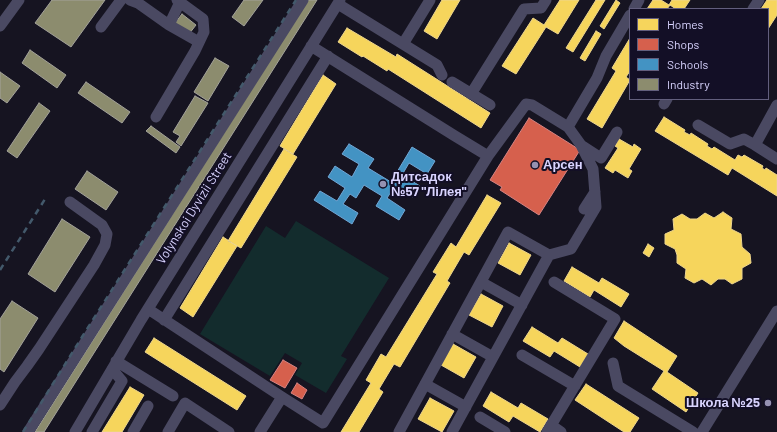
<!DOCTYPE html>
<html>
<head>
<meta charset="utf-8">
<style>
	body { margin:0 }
	#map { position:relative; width:777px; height:432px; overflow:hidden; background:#161421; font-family:Barlow,sans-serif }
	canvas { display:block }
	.legend { position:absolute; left:629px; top:8px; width:140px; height:92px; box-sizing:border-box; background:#130f26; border:1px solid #625e7d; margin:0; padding:5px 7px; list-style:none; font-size:12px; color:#d9d4ff }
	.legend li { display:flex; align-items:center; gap:8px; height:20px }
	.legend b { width:20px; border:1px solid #625e7d }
</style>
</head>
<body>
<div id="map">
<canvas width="777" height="432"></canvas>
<ul class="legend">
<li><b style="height:11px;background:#f6d55c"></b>Homes</li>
<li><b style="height:11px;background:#d6604d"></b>Shops</li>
<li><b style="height:11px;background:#4393c3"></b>Schools</li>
<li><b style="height:11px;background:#8c8c6e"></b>Industry</li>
</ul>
</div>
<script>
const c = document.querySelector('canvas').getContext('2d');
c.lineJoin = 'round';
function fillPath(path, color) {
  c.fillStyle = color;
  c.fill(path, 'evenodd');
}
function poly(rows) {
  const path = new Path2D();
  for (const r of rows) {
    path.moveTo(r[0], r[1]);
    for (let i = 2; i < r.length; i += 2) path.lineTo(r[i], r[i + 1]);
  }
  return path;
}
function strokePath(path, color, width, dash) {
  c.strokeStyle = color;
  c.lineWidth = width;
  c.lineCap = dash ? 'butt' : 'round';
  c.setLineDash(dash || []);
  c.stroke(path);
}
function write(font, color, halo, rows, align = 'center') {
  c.font = font + ' Barlow,sans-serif';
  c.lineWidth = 4;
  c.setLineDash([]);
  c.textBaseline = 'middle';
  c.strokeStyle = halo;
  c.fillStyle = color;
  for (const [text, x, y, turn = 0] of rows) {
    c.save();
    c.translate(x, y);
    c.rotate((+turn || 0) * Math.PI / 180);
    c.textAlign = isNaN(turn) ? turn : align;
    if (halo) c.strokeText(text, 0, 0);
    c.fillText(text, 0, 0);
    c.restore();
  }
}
fillPath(poly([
	[296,221,389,278,341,356,347,359,326,393,295,375,302,363,285,353,270,376,200,334,266,226,285,238]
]), '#132c2d');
const homes = poly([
	[442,0,460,0,437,39,424,31,442,0],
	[560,0,579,0,558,34,546,27,516,74,502,66,533,18,544,25,560,0],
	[596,0,605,0,573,52,566,48,596,0],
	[616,0,620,3,604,29,600,26,616,0],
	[653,0,661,0,669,5,672,0,690,0,684,9,676,9,670,5,667,9,647,9,653,0],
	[767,0,777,0,777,15,768,29,768,9,761,9,767,0],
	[347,28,396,57,397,54,490,113,481,128,388,69,387,71,363,56,362,57,338,42,347,28],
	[596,31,601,34,585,61,580,58,596,31],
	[630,38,630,71,626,77,630,80,602,128,587,119,616,71,612,68,630,38],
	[323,75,336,84,293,154,280,146,323,75],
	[664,117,685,130,684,132,690,135,691,133,708,144,707,146,712,149,714,147,735,160,738,155,742,157,744,155,763,166,762,168,765,170,766,168,777,175,777,196,732,168,728,175,655,131,664,117],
	[619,139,633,147,634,144,641,149,629,169,632,171,628,178,615,170,613,173,605,168,618,148,615,146,619,139],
	[284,149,297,157,241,248,228,241,284,149],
	[487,195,501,203,469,255,464,252,447,281,450,283,400,367,394,364,379,389,383,392,359,432,341,432,371,383,366,380,381,354,386,357,437,274,433,272,451,243,456,247,487,195],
	[723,212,732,218,731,229,741,234,742,247,750,254,751,263,742,268,742,279,732,284,725,279,718,279,711,285,702,279,694,283,685,278,686,269,677,263,677,255,675,249,665,244,665,234,674,230,673,219,682,214,690,219,697,219,705,213,714,218,723,212],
	[223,237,237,246,193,317,180,308,223,237],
	[509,243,531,255,520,275,498,263,509,243],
	[648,244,654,248,649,257,643,253,648,244],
	[572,267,599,283,602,278,629,294,621,307,594,290,590,297,564,281,572,267],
	[481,294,503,306,492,327,469,315,481,294],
	[624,321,677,356,667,372,698,393,686,412,652,389,664,371,624,346,614,338,624,321],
	[532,327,558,343,562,338,588,354,580,367,554,351,550,357,523,341,532,327],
	[154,338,246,396,237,410,145,352,154,338],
	[453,344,476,357,464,378,441,365,453,344],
	[586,384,639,418,630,432,624,432,575,400,586,384],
	[130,387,144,395,122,432,102,432,130,387],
	[491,392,518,408,521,403,548,419,540,432,513,416,509,422,483,406,491,392],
	[430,398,454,411,442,432,418,419,430,398]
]);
fillPath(homes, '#f6d55c');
strokePath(homes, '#edd58d', 1);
const shops = poly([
	[529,118,580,150,539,215,500,190,502,187,490,180,529,118],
	[283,360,297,368,285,388,270,380,283,360],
	[297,383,307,390,302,399,291,393,297,383]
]);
fillPath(shops, '#d6604d');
strokePath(shops, '#d78382', 1);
const schools = poly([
	[349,144,374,159,368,168,391,182,412,147,435,161,427,174,409,163,402,175,420,186,413,197,395,186,387,198,405,210,399,220,376,206,382,196,364,185,356,198,350,194,343,204,358,213,352,224,314,200,320,191,337,201,345,188,328,177,335,166,352,177,359,164,342,154,349,144]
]);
fillPath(schools, '#4393c3');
strokePath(schools, '#70a6d5', 1);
const industry = poly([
	[52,0,105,0,71,47,35,23,52,0],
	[244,0,263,0,244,26,232,17,244,0],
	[308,0,317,0,44,432,35,432,308,0],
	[182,14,196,25,189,34,175,23,182,14],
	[30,50,66,75,57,88,22,63,30,50],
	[215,58,229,66,208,101,194,92,215,58],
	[0,72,20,86,7,103,0,98,0,72],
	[86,82,130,112,122,123,78,93,86,82],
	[195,96,208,103,181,146,176,142,180,136,173,132,195,96],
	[39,103,50,111,17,158,7,151,39,103],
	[151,126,180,147,176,153,146,131,151,126],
	[87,171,118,192,106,210,75,189,87,171],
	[62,219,90,237,55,292,28,274,62,219],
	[12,301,38,318,4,372,0,369,0,319,12,301]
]);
fillPath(industry, '#8c8c6e');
strokePath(industry, '#a3a29a', 1);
strokePath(poly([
	[130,0,138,3,169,25,199,42],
	[338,4,437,65,442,75],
	[634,9,639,0],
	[753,9,759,0],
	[169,25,180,2],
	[0,26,19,0],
	[101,27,121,0],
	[403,44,430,0],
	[452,82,490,105],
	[471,94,524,9,541,8,546,0],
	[664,104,667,99],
	[777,105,755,145,777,159],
	[156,117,195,51,204,32,203,19,177,0],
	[698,125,730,144,744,139,755,145],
	[568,127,597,78,606,56,630,15],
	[581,145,601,158,617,132],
	[488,156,526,104,532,105,568,127,581,145,593,169,596,207,571,249,549,255],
	[584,209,595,192],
	[481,282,522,305],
	[148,309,282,397,323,423,488,156,455,136,311,46],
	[164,320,328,56],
	[452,334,493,357],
	[522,355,575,386],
	[116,361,173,396],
	[613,363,618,386,693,432],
	[425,384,466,407],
	[0,405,15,382,27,366,39,349,94,265,105,245,107,234,102,225,70,202],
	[480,417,505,432],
	[551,425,561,432],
	[28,432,303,0],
	[75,432,141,320,340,0],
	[92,432,122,381,112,369],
	[133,432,148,406],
	[168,432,185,403,229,432],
	[260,432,282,397],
	[399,432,508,232,549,255,452,432],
	[547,432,615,319,554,282],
	[702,432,777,311]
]), '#4a4962', 11);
strokePath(poly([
	[0,270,47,196],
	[23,432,82,337,296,0]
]), '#43596b', 2.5, [6, 5]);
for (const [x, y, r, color] of [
	[535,165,4,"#9591b1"],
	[383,184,4,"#9591b1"],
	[768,403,4,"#9591b1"]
]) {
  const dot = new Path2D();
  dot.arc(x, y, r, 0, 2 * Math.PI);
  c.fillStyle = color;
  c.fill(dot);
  strokePath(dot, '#130f26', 1.5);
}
write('bold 13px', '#d9d4ff', '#130f26', [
	["Арсен",543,165],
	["Дитсадок",391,177],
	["№57 \"Лілея\"",391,192],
	["Школа №25",760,403,"right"]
], 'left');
write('13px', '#d9d4ff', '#130f26', [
	["Volynskoi Dyvizii Street",194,208,-58]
]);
</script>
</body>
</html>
